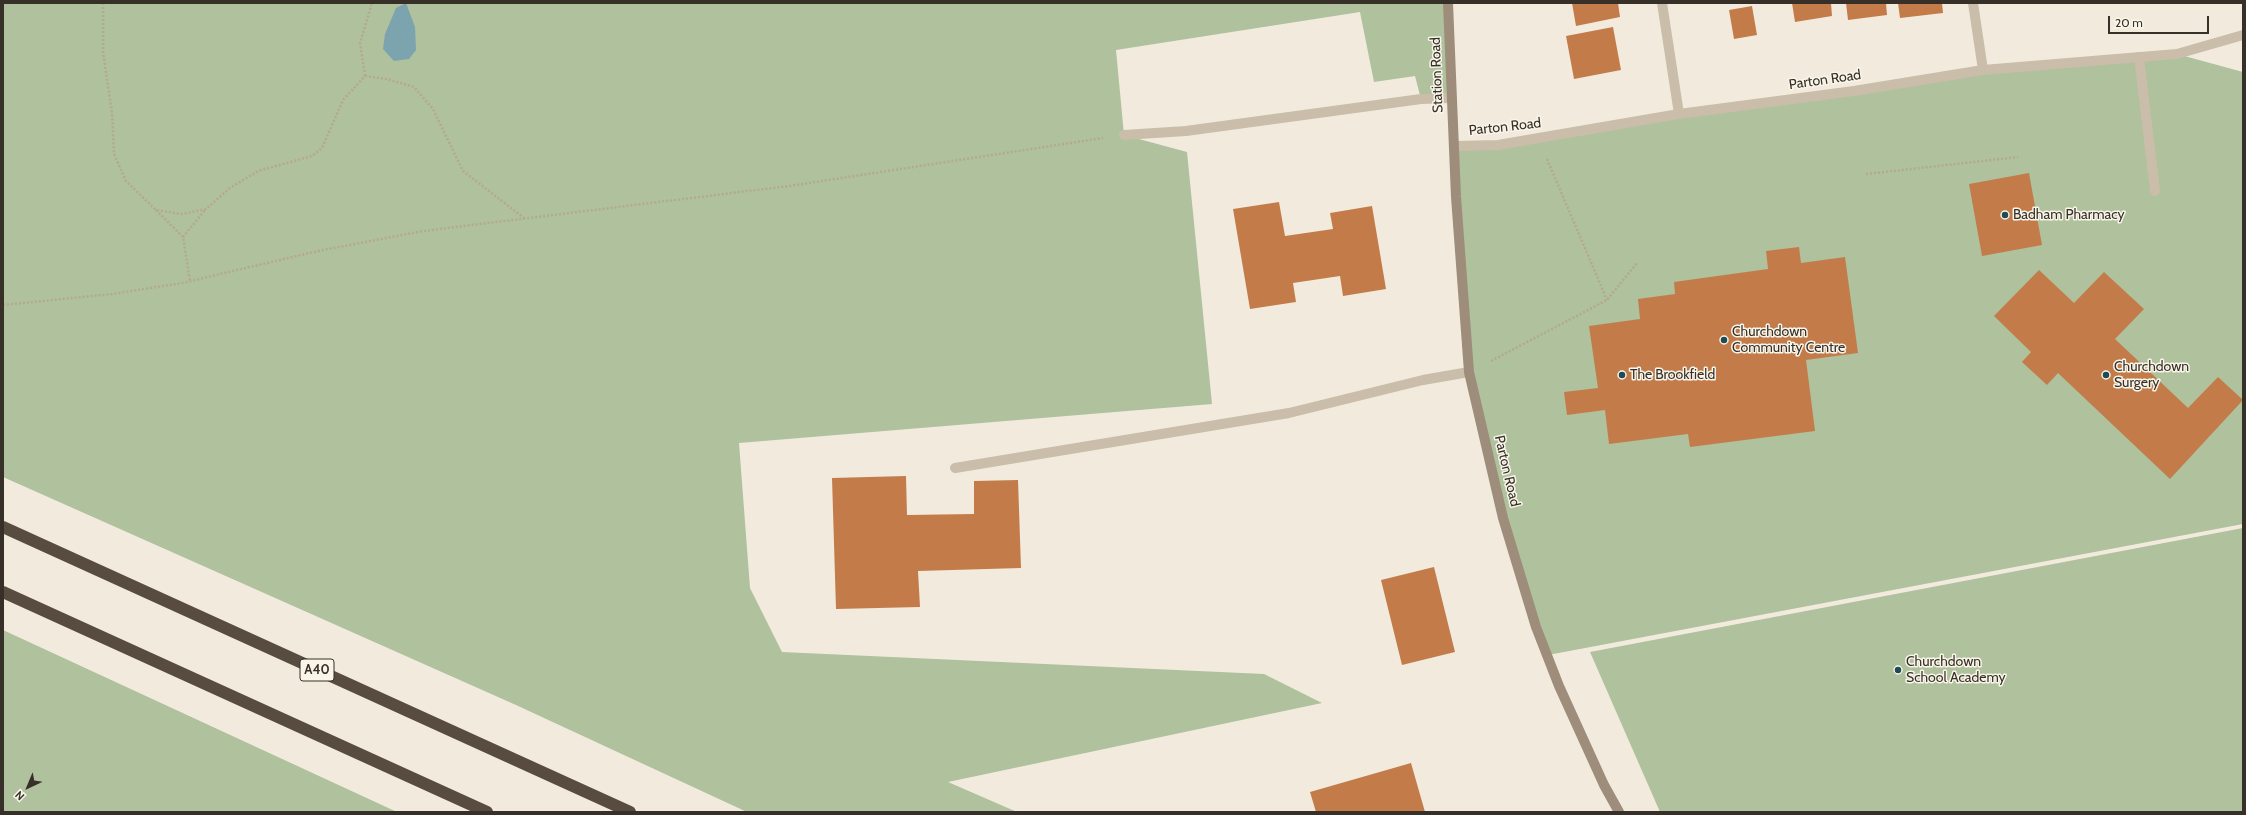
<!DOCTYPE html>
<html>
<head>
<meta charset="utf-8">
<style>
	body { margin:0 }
	#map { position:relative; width:2246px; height:815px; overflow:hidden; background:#f2ebdd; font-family:Cabin,sans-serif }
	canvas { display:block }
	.frame { position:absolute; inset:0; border:4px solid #373029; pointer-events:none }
	.north { position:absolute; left:8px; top:767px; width:40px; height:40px; -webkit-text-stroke:3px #f9f5e9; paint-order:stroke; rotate:224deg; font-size:11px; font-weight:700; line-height:16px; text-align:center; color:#373029 }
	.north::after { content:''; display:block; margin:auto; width:14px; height:18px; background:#373029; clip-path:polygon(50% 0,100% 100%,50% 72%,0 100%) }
	.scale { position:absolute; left:2108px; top:16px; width:101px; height:18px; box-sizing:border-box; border:2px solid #373029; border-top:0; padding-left:5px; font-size:12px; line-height:14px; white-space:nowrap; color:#373029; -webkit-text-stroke:3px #f9f5e9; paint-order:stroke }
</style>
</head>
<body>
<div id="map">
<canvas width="2246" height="815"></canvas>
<div class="frame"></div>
<div class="north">N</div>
<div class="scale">20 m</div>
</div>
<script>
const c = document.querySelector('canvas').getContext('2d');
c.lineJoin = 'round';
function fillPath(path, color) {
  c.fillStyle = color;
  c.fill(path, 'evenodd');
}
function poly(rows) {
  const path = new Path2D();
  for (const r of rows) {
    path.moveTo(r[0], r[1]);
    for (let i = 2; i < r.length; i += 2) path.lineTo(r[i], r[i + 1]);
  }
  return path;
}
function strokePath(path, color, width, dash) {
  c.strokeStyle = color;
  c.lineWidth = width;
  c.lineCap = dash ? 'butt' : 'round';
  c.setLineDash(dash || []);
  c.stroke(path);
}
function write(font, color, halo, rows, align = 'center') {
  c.font = font + ' Cabin,sans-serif';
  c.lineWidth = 3;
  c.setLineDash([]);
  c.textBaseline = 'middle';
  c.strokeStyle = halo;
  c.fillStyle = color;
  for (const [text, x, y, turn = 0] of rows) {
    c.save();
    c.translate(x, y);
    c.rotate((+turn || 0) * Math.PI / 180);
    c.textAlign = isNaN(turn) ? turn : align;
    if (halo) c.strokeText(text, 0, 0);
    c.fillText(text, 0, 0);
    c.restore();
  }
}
fillPath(poly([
	[3,3,1448,3,1451,98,1421,99,1415,76,1374,82,1360,12,1116,50,1124,135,1187,152,1212,404,739,443,750,588,782,652,1264,674,1322,703,948,782,1017,812,747,812,516,705,3,477],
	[2177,54,2243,72,2243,524,1548,655,1536,627,1469,372,1455,146,1498,145,1983,70],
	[2243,528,2243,812,1660,812,1590,652],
	[3,630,397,812,3,812]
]), '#afc19d');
fillPath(poly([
	[406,3,415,27,416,50,409,59,394,61,383,49,385,34,396,8]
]), '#7ca4ae');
fillPath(poly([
	[1572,3,1618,3,1620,17,1576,26],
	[1792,3,1831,3,1832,16,1795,22],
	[1846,3,1886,3,1887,15,1848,20],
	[1898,3,1942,3,1943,13,1900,18],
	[1752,6,1757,35,1734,39,1729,10],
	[1613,27,1621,70,1574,79,1566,36],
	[2029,173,2042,245,1982,256,1969,184],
	[1279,202,1285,236,1333,229,1330,213,1372,206,1386,289,1343,296,1340,276,1293,283,1296,302,1250,309,1233,209],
	[1799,247,1801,263,1845,257,1858,353,1806,360,1815,431,1690,447,1688,434,1609,444,1605,410,1567,415,1564,392,1598,388,1589,326,1640,319,1638,299,1675,294,1674,282,1768,269,1766,251],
	[2039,270,2074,303,2104,272,2144,309,2115,339,2188,408,2218,377,2243,400,2170,479,2058,373,2047,385,2022,362,2031,352,1994,316],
	[906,476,907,515,974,514,974,481,1018,480,1021,568,918,571,920,607,836,609,832,478],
	[1434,567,1455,652,1402,665,1381,580],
	[1411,763,1425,812,1316,812,1310,792]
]), '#c37c49');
strokePath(poly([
	[103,3,103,52,112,113,114,154,126,181,156,210,182,214,206,209,230,188,258,171,312,156,322,148,343,100,365,76],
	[365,76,387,79,414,87,433,109,463,171,524,218],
	[365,76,360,43,372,3],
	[1547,159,1607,300],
	[1866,174,2018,157],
	[156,210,183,237,190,281],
	[183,237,205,210],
	[3,305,112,294,182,283,318,251,423,231,789,186,1103,138],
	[1491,361,1607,300,1637,263]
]), '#b5a893', 2.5, [2, 2]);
strokePath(poly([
	[2139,57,2155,191],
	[1124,135,1186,131,1421,99,1451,98],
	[955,468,1289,413,1423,380,1469,372]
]), '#cabda9', 10);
strokePath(poly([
	[1662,3,1679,114],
	[1973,3,1983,70],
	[1455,146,1498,145,1679,114,1854,91,1983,70,2177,54,2243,35]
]), '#cabda9', 10);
strokePath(poly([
	[1448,3,1456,197,1469,372,1503,518,1536,627,1559,686,1604,785,1619,812]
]), '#9d8d7a', 10);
strokePath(poly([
	[3,527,630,812],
	[3,592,487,812]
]), '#584b40', 12);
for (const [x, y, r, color] of [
	[2005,215,4,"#1f4a58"],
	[1724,340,4,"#1f4a58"],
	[1622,375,4,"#1f4a58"],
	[2106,375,4,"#1f4a58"],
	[1898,670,4,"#1f4a58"]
]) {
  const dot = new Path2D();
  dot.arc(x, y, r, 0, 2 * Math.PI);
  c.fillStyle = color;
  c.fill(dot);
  strokePath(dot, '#f9f5e9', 1.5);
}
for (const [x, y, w] of [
	[317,670,34]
]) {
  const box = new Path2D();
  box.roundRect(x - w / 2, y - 11, w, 22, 3);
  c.fillStyle = '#f9f5e9';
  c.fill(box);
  strokePath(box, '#373029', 1);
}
write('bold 13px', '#373029', null, [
	["A40",317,670]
]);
write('14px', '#373029', '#f9f5e9', [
	["Station Road",1437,75,-92],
	["Parton Road",1825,80,-8],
	["Parton Road",1505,127,-6],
	["Parton Road",1507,471,77]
]);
write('14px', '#373029', '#f9f5e9', [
	["Badham Pharmacy",2013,215],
	["Churchdown",1732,332],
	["Community Centre",1732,348],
	["Churchdown",2114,367],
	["Surgery",2114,383],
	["The Brookfield",1630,375],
	["Churchdown",1906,662],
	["School Academy",1906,678]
], 'left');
</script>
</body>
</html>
